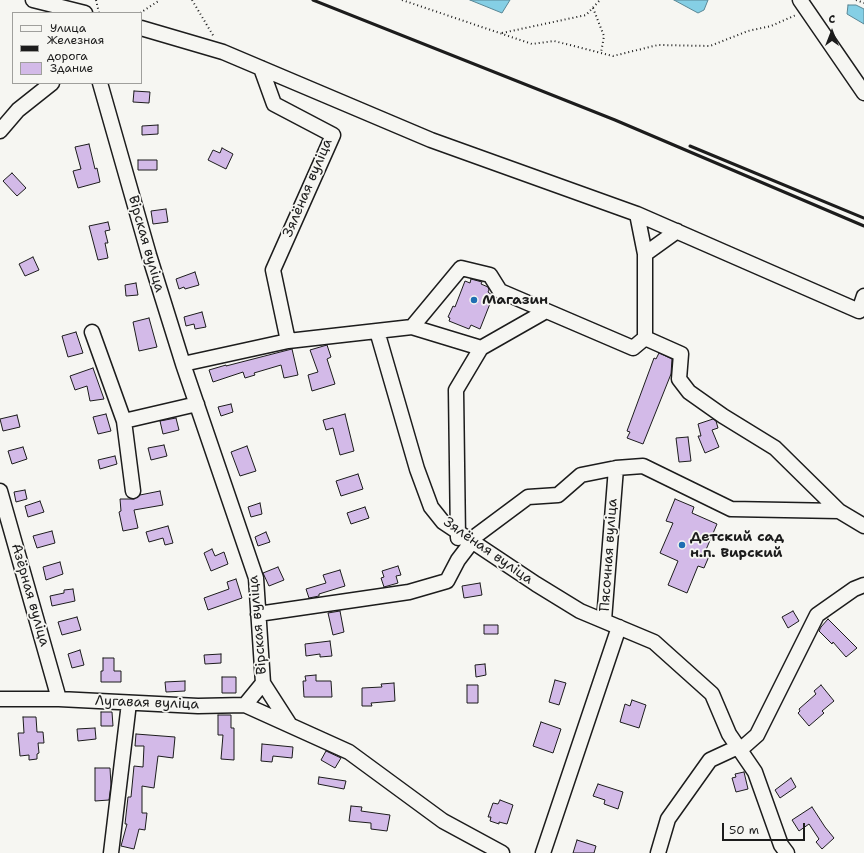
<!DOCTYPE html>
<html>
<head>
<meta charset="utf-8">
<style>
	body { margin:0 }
	#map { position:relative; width:864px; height:853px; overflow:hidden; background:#f6f6f2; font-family:"Shantell Sans",sans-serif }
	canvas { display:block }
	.legend { position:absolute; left:12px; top:12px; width:130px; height:72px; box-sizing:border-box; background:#f6f6f2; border:1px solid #9f9f9c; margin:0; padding:5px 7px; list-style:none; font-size:12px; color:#1c1c1c }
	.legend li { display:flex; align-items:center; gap:8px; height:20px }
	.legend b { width:20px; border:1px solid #9f9f9c }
	.north { position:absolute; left:812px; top:12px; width:40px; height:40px; -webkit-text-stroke:3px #f6f6f2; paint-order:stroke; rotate:0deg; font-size:11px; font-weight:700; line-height:16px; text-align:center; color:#1c1c1c }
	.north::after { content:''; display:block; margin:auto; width:14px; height:18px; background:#1c1c1c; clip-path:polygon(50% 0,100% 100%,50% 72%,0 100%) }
	.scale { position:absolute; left:722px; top:823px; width:83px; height:18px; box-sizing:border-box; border:2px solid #1c1c1c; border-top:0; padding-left:5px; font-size:12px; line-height:14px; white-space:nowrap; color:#1c1c1c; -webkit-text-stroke:3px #f6f6f2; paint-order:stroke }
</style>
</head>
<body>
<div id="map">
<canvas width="864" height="853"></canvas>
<ul class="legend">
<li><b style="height:5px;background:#f6f6f2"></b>Улица</li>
<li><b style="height:5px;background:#1c1c1c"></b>Железная дорога</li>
<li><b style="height:11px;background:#d3bae8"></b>Здание</li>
</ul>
<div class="north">С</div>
<div class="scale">50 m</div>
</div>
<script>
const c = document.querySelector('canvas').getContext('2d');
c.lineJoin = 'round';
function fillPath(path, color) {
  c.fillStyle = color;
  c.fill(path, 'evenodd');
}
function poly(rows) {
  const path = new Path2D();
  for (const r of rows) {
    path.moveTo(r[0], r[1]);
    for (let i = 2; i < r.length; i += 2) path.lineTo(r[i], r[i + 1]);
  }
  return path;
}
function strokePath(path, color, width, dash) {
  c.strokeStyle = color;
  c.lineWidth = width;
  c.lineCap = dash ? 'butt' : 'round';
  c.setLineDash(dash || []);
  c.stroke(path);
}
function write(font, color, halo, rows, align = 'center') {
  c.font = font + ' "Shantell Sans",sans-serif';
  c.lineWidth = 3.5;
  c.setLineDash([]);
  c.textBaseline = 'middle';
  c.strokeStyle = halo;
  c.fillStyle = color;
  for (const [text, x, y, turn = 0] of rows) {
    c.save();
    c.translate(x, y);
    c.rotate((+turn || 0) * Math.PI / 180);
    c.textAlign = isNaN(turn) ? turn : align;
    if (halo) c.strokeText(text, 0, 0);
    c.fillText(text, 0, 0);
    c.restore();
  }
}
const water = poly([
	[470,0,510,0,502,13,470,0],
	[674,0,708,0,704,10,698,13,674,0],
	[848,5,856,5,864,9,864,24,847,14,848,5]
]);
fillPath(water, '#85cfe5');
strokePath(water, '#5b8795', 1);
const building = poly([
	[134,91,150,92,149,103,133,102,134,91],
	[158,125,158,134,142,135,142,126,158,125],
	[89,144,95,169,97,168,100,182,78,188,73,171,81,169,75,147,89,144],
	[222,148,233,154,226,169,208,160,213,150,220,153,222,148],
	[138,160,157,160,157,170,138,170,138,160],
	[12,173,26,188,17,196,3,181,12,173],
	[166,209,168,222,153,224,151,211,166,209],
	[108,222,110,230,105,231,108,243,105,243,108,258,98,260,89,226,108,222],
	[33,257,39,270,25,276,19,264,33,257],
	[195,272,199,285,185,289,184,287,179,289,176,279,195,272],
	[471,279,482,282,481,284,488,287,489,290,488,292,493,296,480,329,471,325,469,329,449,321,450,318,448,317,453,306,455,307,465,281,470,283,471,279],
	[136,283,138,295,126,296,125,285,136,283],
	[202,312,206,327,195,329,194,324,186,326,184,317,202,312],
	[149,318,157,347,139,351,133,322,149,318],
	[76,332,83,353,68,357,62,336,76,332],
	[327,345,331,357,327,359,335,384,312,391,308,375,318,372,310,350,327,345],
	[292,349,298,375,284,378,281,365,254,373,255,375,245,378,243,372,213,382,209,370,226,365,226,366,292,349],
	[659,353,672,359,671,374,643,444,627,438,630,432,627,431,654,358,656,359,659,353],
	[93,368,104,399,90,401,87,386,75,390,70,376,93,368],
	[231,404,233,412,221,416,218,407,231,404],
	[106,414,111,431,98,434,93,417,106,414],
	[345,414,354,451,340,455,333,428,326,430,323,420,345,414],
	[17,415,20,427,3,431,0,419,17,415],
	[176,418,179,430,163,434,160,421,176,418],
	[713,419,716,421,718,428,712,430,719,447,705,453,698,436,701,436,698,424,713,419],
	[688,437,691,461,679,462,676,438,688,437],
	[164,445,167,456,151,460,148,448,164,445],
	[247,446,256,471,240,476,231,452,247,446],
	[23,447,27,459,12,464,8,451,23,447],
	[115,456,117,464,100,469,98,460,115,456],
	[358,474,363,489,341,496,336,481,358,474],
	[25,490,27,499,16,502,14,492,25,490],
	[160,491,163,505,134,510,138,528,123,531,119,512,121,511,120,499,134,499,140,495,160,491],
	[675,499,694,507,692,513,717,524,705,552,710,554,704,568,698,566,687,593,668,585,678,561,660,553,673,523,666,521,675,499],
	[40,501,44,512,28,517,25,506,40,501],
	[260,503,262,514,251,517,248,507,260,503],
	[365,507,369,518,351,524,347,513,365,507],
	[168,526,173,543,165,545,163,538,149,542,146,532,168,526],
	[52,531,55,543,37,548,33,536,52,531],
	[266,532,270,542,258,546,255,537,266,532],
	[212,549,215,556,224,552,228,564,211,571,204,553,212,549],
	[60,562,63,574,46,580,43,567,60,562],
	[398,566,401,575,396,576,398,583,384,587,381,578,384,577,382,571,398,566],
	[278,567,284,580,269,586,263,573,278,567],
	[340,570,345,586,319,594,319,596,309,598,306,589,326,583,323,575,340,570],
	[236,579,242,598,208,610,204,598,229,589,227,582,236,579],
	[480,583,482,595,464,598,462,586,480,583],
	[73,589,75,601,52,606,50,596,64,593,64,590,73,589],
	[340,611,344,632,333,635,328,613,340,611],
	[793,611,799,621,788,628,782,617,793,611],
	[77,617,81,630,62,635,58,622,77,617],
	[828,619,857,648,846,657,833,642,832,644,819,631,821,627,828,619],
	[484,625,498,625,498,634,484,634,484,625],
	[330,641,332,656,320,657,320,654,306,656,305,644,330,641],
	[80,650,84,665,72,668,68,654,80,650],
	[221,654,221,663,205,664,204,655,221,654],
	[103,658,114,658,114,671,121,671,121,682,101,682,101,671,103,671,103,658],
	[485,664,486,675,476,677,475,665,485,664],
	[316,675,316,681,331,681,332,697,304,697,303,681,306,681,305,676,316,675],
	[222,677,236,677,236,693,222,693,222,677],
	[555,680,566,683,559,705,549,702,555,680],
	[185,681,185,691,166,692,165,682,185,681],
	[394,683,395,701,371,703,372,706,362,706,362,688,382,687,381,684,394,683],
	[467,685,478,685,478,703,467,703,467,685],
	[821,685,834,701,822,711,824,713,809,726,798,713,800,711,799,709,816,694,814,691,821,685],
	[632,700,646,705,639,728,620,722,625,704,630,706,632,700],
	[101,712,112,712,113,726,101,726,101,712],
	[218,715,231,715,231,728,234,728,234,760,221,759,223,735,218,735,218,715],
	[23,717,36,717,37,732,43,732,44,743,38,743,39,753,37,754,37,759,29,760,29,755,20,756,18,733,24,733,23,717],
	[541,722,561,729,553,753,533,746,541,722],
	[95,728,96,739,78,741,77,729,95,728],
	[136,734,175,737,173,758,158,756,154,788,142,786,142,813,147,813,145,830,139,829,134,849,121,846,127,824,125,824,128,797,131,797,134,766,143,767,144,746,135,746,136,734],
	[262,744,293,747,292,758,273,756,272,762,261,761,262,744],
	[326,751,341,758,335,768,321,760,326,751],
	[95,768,110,768,111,785,109,800,95,801,95,768],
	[744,772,748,789,736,792,732,778,736,777,735,774,744,772],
	[319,777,346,781,344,789,318,784,319,777],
	[791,778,796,787,780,798,775,790,791,778],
	[598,784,623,792,618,809,604,804,605,800,593,796,598,784],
	[500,800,513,805,507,824,499,822,499,824,490,821,491,817,488,817,493,803,498,804,500,800],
	[351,806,362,807,361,811,390,815,387,831,371,829,371,823,349,821,351,806],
	[812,807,825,827,834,838,822,849,816,842,819,839,809,824,799,831,792,820,812,807],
	[577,840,596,846,594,853,573,853,577,840]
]);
fillPath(building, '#d3bae8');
strokePath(building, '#1c1c1c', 1);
const minor = poly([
	[33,0,85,13],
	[800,0,864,93],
	[141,28,223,52,431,140,637,214,859,311],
	[261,68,274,104,333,135,273,270,288,341],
	[100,83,149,255,183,364,256,578,263,683,245,705],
	[0,131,18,110,52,83],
	[637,214,645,254,677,231],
	[859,311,864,296],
	[412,327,461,268,490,275,500,291,633,348,645,338,645,254],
	[377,331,417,469,431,507,443,522,536,584,580,611,654,642,712,694,729,734,755,772,781,845,787,853],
	[92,332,124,421,197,404],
	[645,338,681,354,679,379,689,392,723,416,775,448,839,511],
	[183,364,288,341,412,327,481,348,546,311],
	[124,421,133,491],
	[0,491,59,699],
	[458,538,456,390,481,348],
	[258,614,409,592,447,581,458,560,477,535,528,497,558,495,581,475,616,468,643,466,731,509,839,511,864,526],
	[604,620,616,468],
	[263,683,290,725],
	[0,699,59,699,198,706,245,705,349,752,443,821,502,853],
	[740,750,757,735,817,615,854,589,864,585],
	[111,853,129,703],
	[543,853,619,627],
	[658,853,668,819,710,760,738,747]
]);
strokePath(minor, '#1c1c1c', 17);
strokePath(poly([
	[96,0,99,13],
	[192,0,214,37],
	[402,0,532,44,554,41,613,56,658,45,710,46,748,31,771,26,796,15],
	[856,0,864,3],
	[593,8,604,36,601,53],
	[140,13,160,0],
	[502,33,586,15,600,0]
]), '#1c1c1c', 2, [1, 3]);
strokePath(minor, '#f6f6f2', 14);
strokePath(poly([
	[313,0,615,120,864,226],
	[690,146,864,218]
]), '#1c1c1c', 3);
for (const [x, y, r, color] of [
	[474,300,4,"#1f6fb2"],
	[682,545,4,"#1f6fb2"]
]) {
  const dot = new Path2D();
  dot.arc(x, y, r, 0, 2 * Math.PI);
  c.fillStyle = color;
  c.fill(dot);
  strokePath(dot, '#f6f6f2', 1.5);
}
write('14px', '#1c1c1c', '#f6f6f2', [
	["Зялёная вуліца",308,188,-67],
	["Вірская вуліца",146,244,74],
	["Зялёная вуліца",488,551,35],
	["Пясочная вуліца",609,555,-86],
	["Азёрная вуліца",30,595,74],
	["Вірская вуліца",258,625,-95],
	["Лугавая вуліца",147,703,2]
]);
write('bold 14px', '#1c1c1c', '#f6f6f2', [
	["Магазин",482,300],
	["Детский сад",690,537],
	["н.п. Вирский",690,553]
], 'left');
</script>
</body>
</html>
